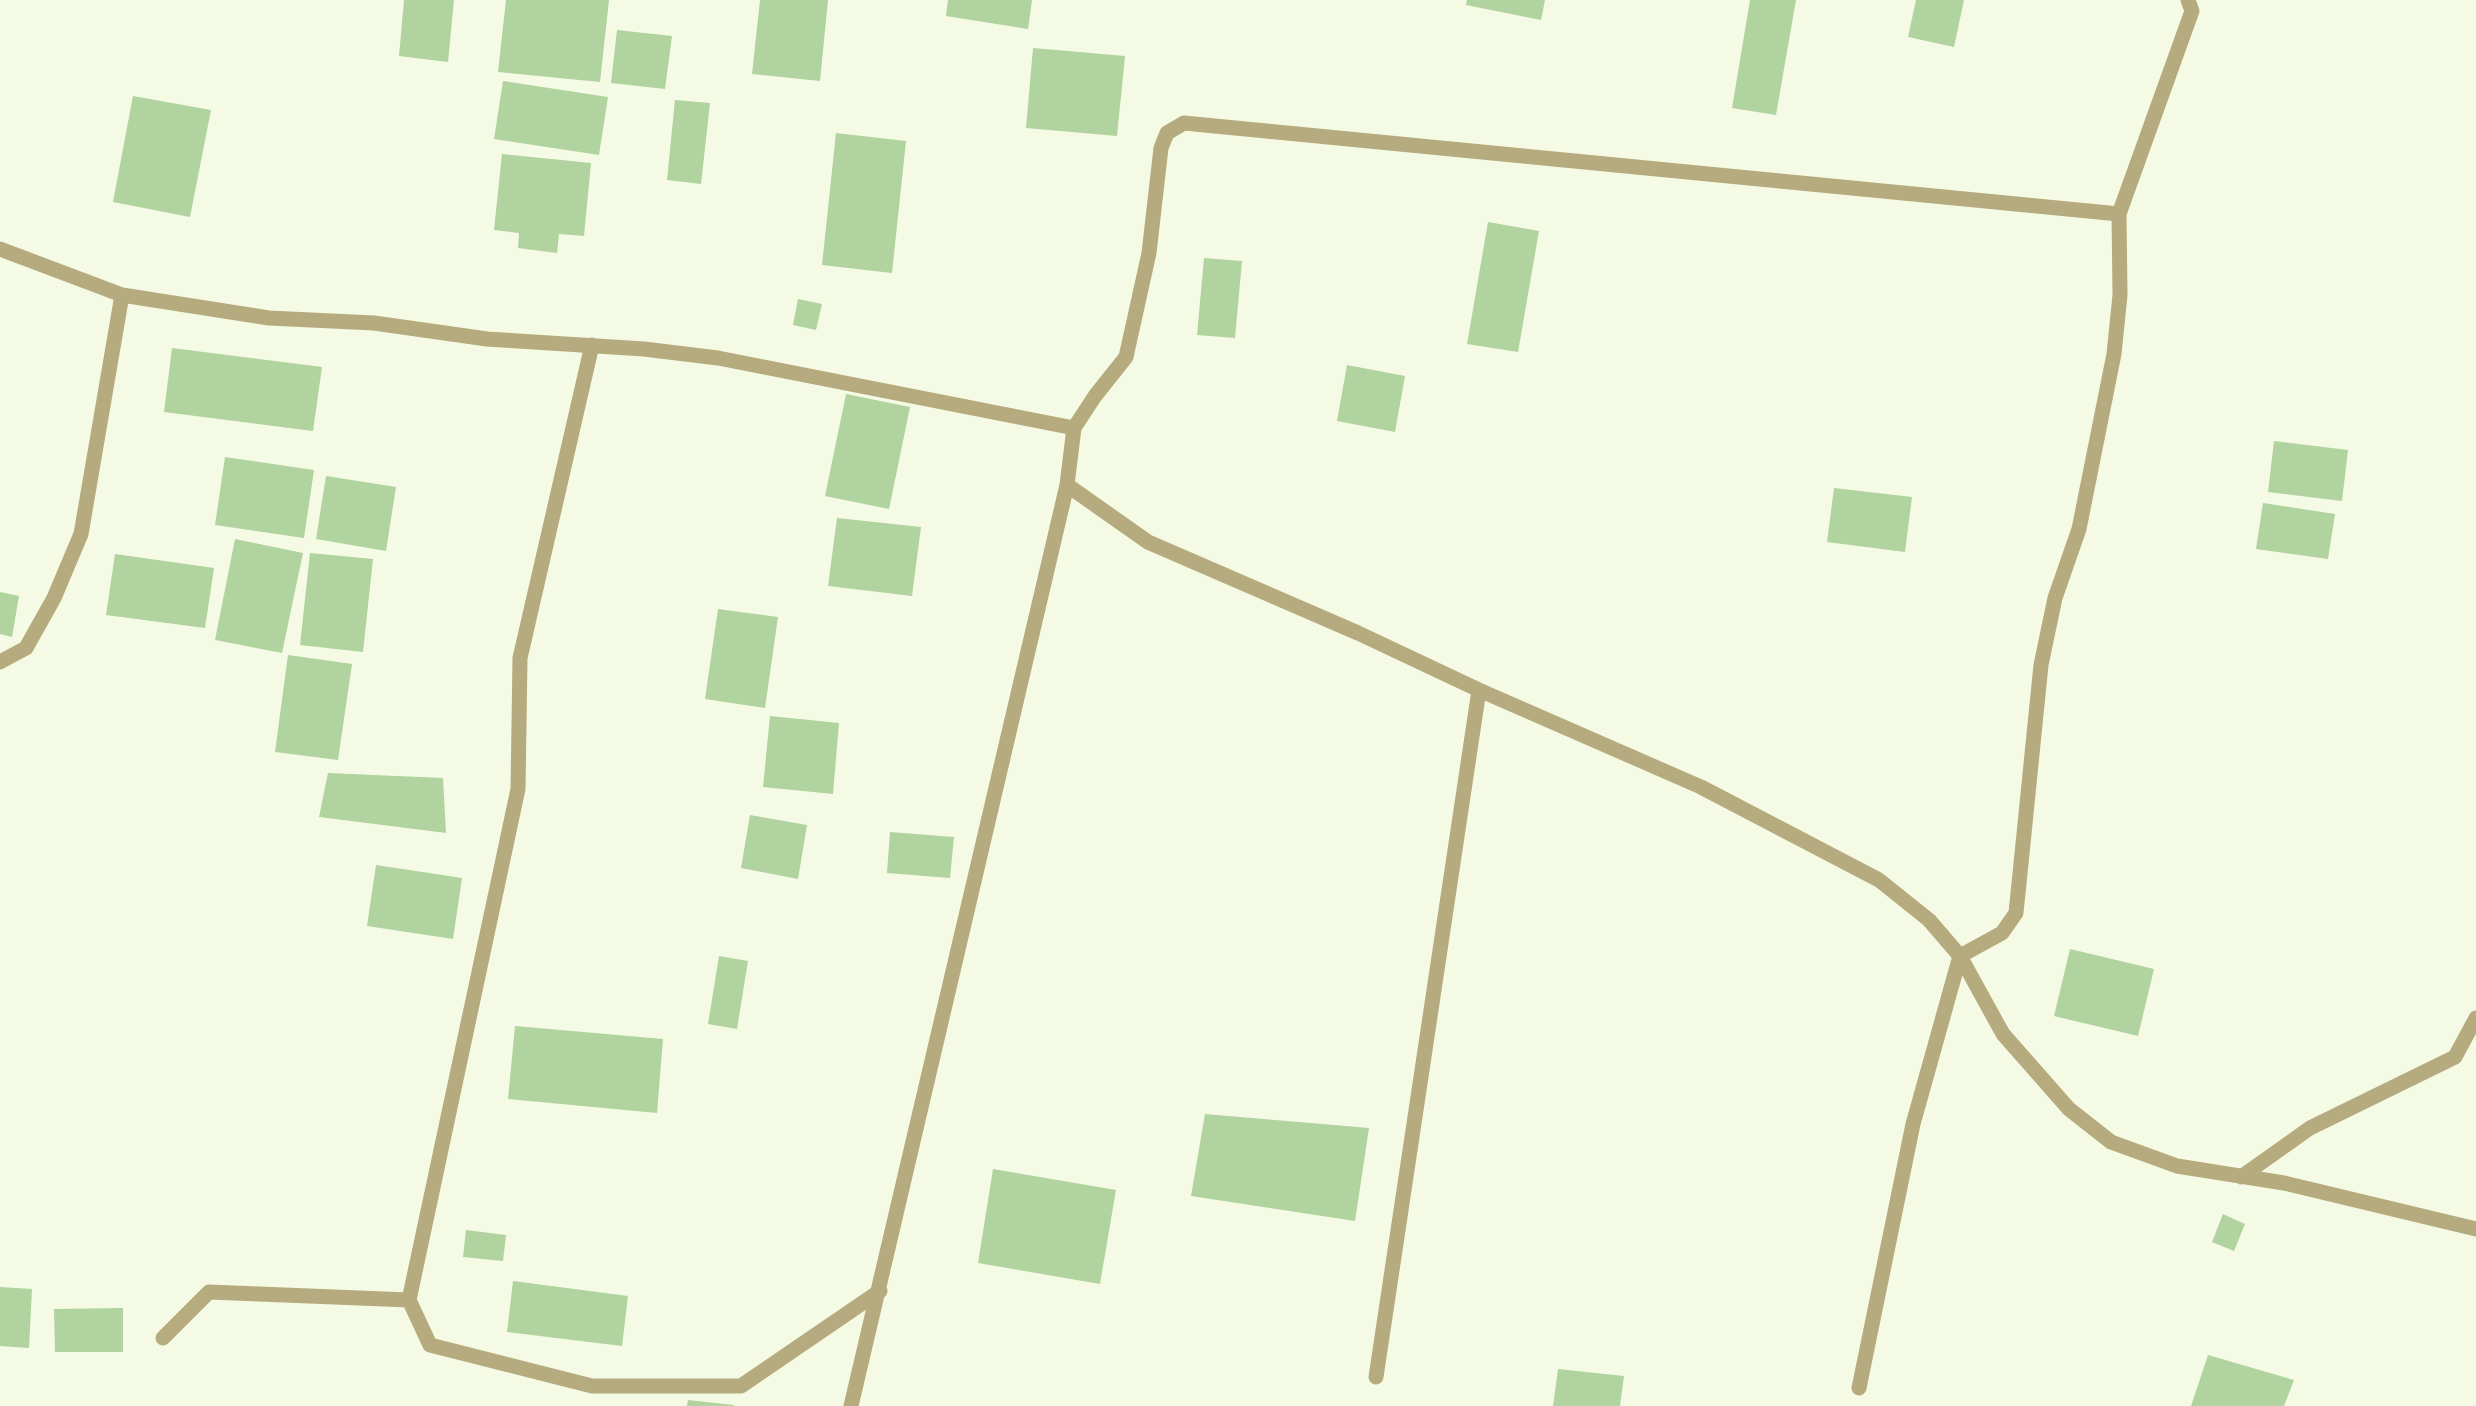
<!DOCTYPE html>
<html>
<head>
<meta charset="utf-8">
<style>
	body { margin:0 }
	canvas { display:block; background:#f5fae4 }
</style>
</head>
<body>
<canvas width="2476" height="1406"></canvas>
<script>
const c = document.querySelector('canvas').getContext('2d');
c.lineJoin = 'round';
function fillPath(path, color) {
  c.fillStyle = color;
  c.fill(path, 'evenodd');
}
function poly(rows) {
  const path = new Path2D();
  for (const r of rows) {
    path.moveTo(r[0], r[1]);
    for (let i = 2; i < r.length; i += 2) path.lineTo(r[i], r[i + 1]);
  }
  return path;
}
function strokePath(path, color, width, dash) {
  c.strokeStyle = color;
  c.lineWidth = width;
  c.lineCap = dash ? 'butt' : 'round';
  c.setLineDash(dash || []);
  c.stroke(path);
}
fillPath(poly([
	[404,0,454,0,448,62,399,56],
	[506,0,609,0,600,82,498,72],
	[760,0,828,0,820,81,752,74],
	[948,0,1032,0,1028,29,946,16],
	[1467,0,1545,0,1541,20,1466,5],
	[1750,0,1796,0,1776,115,1732,108],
	[1916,0,1964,0,1954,47,1908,37],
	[617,30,672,36,665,89,611,83],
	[1033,48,1125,56,1117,136,1026,128],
	[503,81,608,97,599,155,494,139],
	[133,96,211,110,190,217,113,202],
	[675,100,710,103,701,184,667,180],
	[836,133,906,141,892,273,822,265],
	[502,154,591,163,584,236,559,234,557,253,518,248,519,233,494,230],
	[1488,222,1539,231,1518,352,1467,344],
	[1204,258,1242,261,1235,338,1197,335],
	[798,299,822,304,816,330,793,325],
	[172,348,322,367,313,431,164,412],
	[1347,365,1405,376,1395,432,1337,421],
	[846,394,910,407,889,509,825,496],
	[2274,441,2348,450,2342,501,2268,492],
	[225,457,314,470,304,538,215,525],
	[326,476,396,487,386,551,316,539],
	[1834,488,1912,497,1905,552,1827,542],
	[2263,503,2335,514,2328,559,2256,549],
	[837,518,921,527,912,596,828,586],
	[235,539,303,553,282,653,215,640],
	[310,553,373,559,363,652,300,645],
	[115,554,214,568,205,628,106,615],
	[0,592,19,596,12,637,0,634],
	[718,609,778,617,765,708,705,699],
	[288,655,352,664,338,760,275,752],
	[770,716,839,723,833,794,763,787],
	[328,773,443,778,446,833,319,817],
	[750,815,807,825,798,879,741,868],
	[890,832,954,837,950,878,887,873],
	[376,865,462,878,453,939,367,926],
	[2070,949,2154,969,2138,1036,2054,1016],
	[719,956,748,961,737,1029,708,1024],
	[515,1026,663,1039,657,1113,508,1099],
	[1205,1114,1369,1128,1355,1221,1191,1196],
	[993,1169,1116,1190,1100,1284,978,1263],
	[2223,1214,2245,1224,2234,1251,2212,1242],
	[466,1230,506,1235,503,1261,463,1257],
	[513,1281,628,1296,622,1346,507,1332],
	[0,1287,32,1289,29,1348,0,1346],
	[123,1308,123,1352,55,1352,54,1309],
	[2208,1355,2294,1380,2284,1406,2191,1406],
	[1558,1369,1624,1376,1620,1406,1553,1406],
	[688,1400,734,1405,734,1406,687,1406]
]), '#b0d39f');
strokePath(poly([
	[0,249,122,295,269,318,374,323,487,339,644,349,718,358,1074,428],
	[0,662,26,648,54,598,81,534,122,295],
	[1479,690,1701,787,1879,880,1929,920,1960,956,2003,1034,2069,1109,2111,1142,2177,1166,2284,1183,2476,1229],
	[2241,1177,2310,1128,2455,1057,2476,1018],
	[409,1300,518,789,520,658,592,345],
	[163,1338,209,1292,409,1300,430,1345,592,1386,741,1386,880,1291],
	[1376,1377,1479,690,1358,633,1148,542,1067,485,1074,428,1095,396,1126,357,1149,253,1161,148,1167,133,1184,123,2119,214],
	[1859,1388,1913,1124,1960,956,2002,933,2016,913,2041,665,2055,598,2079,529,2114,354,2120,295,2119,214,2192,11,2188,0],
	[851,1406,1067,485]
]), '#b5ab7e', 15);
</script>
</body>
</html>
